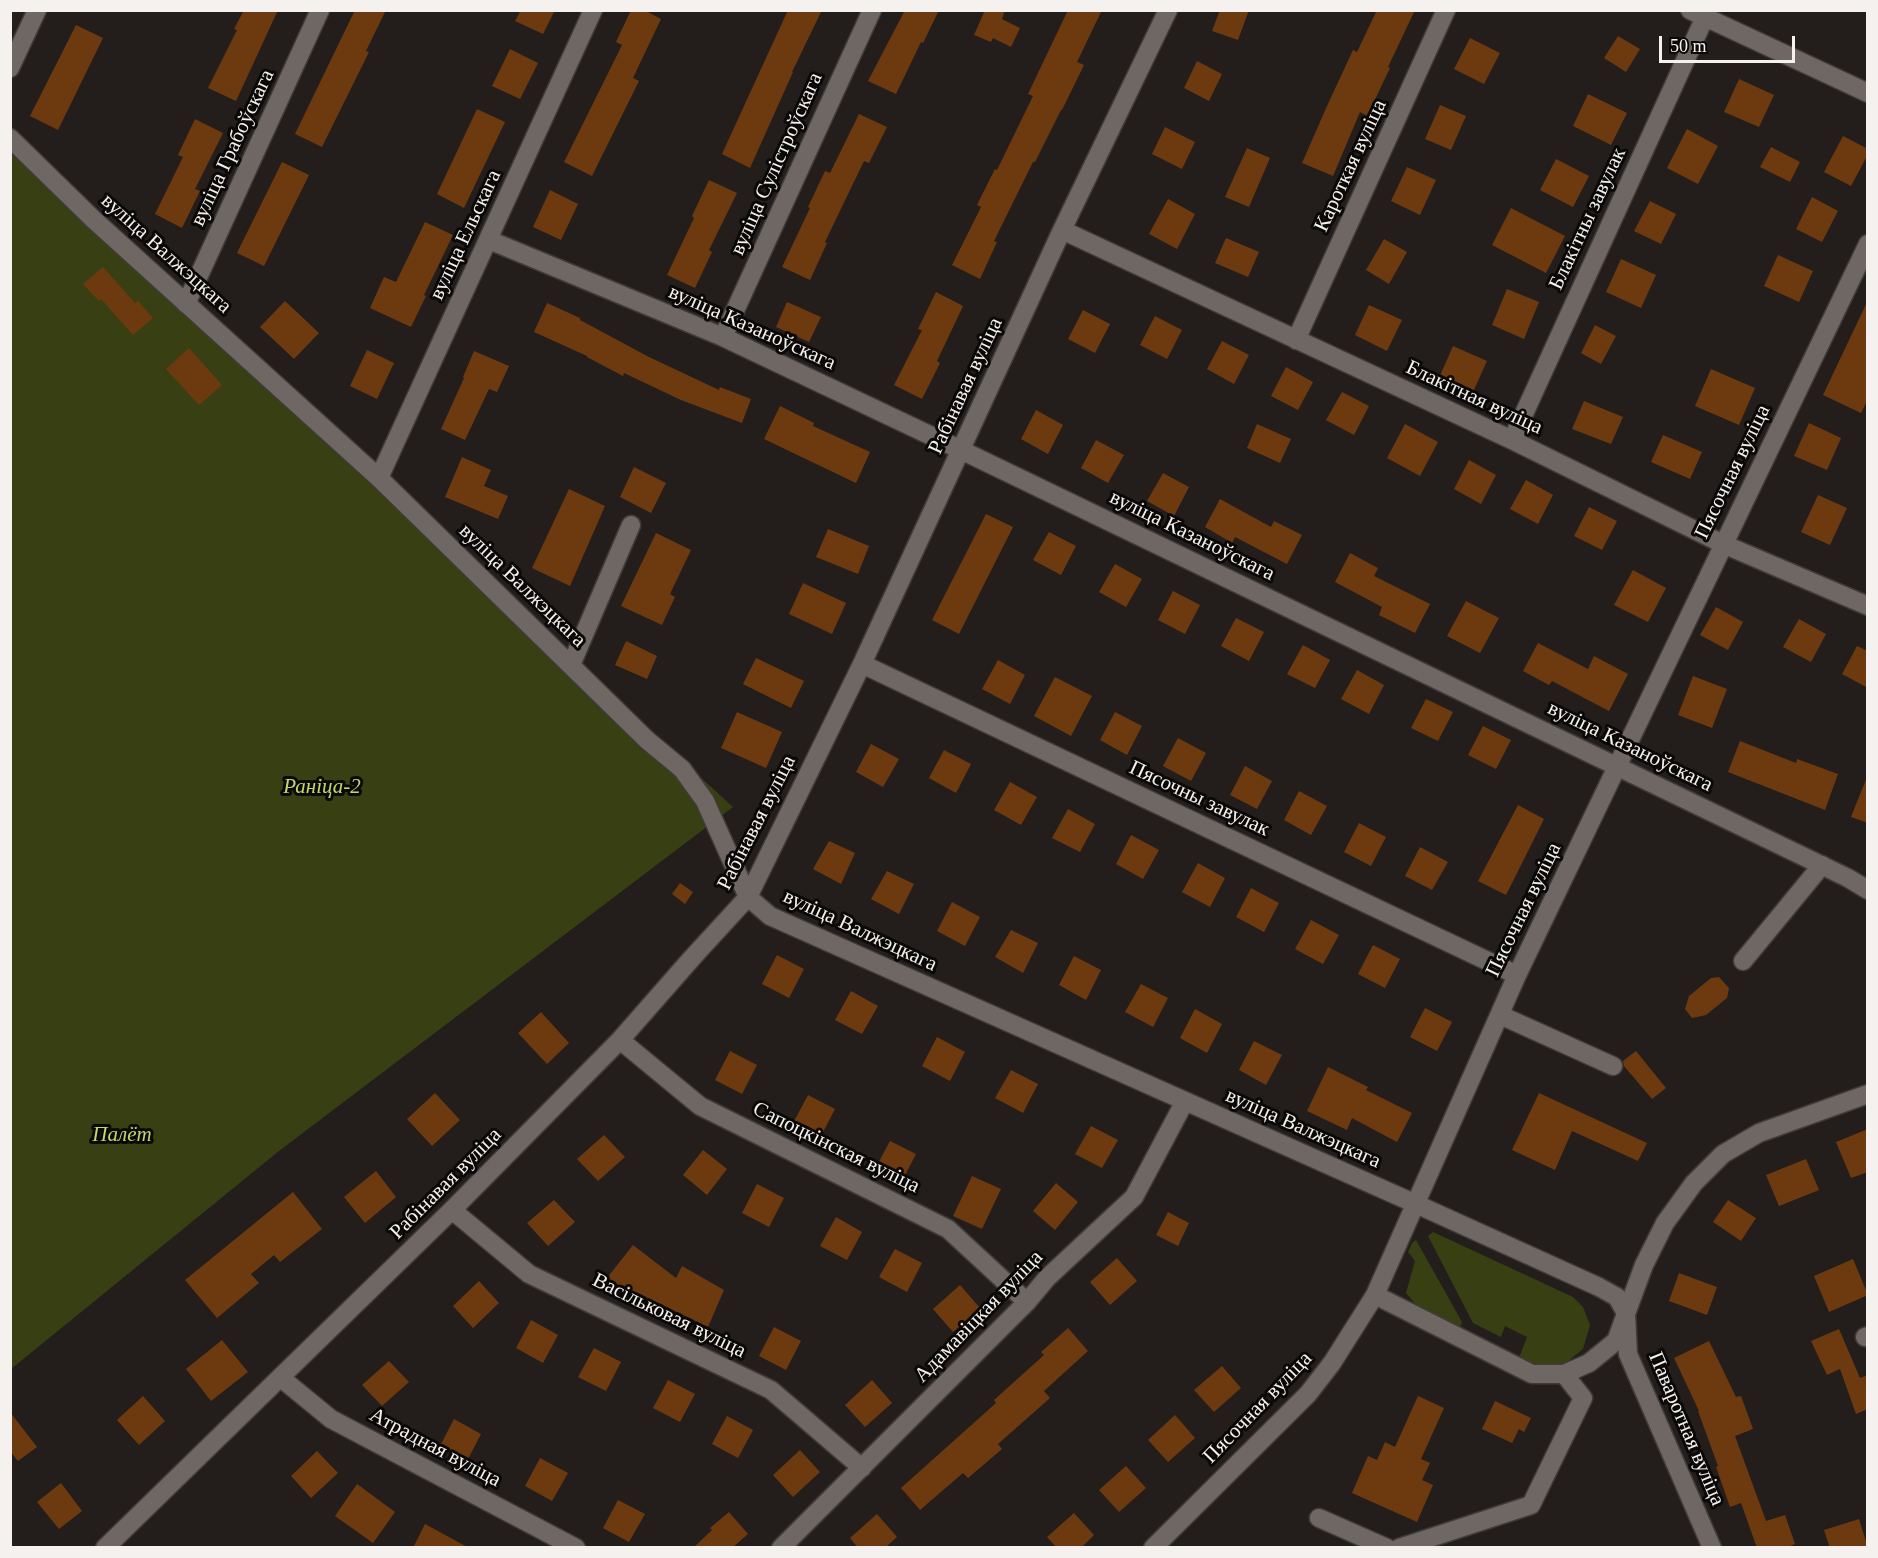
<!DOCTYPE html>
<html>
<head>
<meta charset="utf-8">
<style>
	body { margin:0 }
	#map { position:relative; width:1878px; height:1558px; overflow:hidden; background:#231e1b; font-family:"Times New Roman",serif }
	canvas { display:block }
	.frame { position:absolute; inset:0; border:12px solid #f4f1ee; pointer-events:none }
	.scale { position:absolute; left:1659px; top:36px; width:136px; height:27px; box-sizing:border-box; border:3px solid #f4f1ee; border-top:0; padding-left:8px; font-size:18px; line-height:21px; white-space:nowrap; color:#f4f1ee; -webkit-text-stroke:4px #0b0908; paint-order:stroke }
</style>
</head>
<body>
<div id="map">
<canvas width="1878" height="1558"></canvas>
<div class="frame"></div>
<div class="scale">50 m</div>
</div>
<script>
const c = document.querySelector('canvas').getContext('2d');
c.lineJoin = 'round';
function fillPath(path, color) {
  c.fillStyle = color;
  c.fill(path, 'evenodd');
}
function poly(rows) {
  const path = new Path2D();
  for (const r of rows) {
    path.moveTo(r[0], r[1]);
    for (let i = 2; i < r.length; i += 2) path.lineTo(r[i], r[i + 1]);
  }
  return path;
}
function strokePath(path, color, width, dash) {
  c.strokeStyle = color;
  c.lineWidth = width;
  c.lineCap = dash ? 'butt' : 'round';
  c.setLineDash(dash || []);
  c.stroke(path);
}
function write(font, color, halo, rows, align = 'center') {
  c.font = font + ' "Times New Roman",serif';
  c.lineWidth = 6;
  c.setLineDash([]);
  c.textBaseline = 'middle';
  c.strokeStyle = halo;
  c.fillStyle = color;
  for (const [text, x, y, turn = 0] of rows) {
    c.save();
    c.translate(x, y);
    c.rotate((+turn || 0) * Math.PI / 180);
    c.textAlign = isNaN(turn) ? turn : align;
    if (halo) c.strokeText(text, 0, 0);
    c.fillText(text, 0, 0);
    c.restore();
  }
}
fillPath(poly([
	[10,145,733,807,279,1151,11,1369],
	[1433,1232,1573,1297,1583,1307,1590,1325,1583,1349,1562,1366,1540,1366,1519,1358,1527,1337,1505,1326,1501,1337,1473,1323,1428,1236],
	[1416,1240,1462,1322,1459,1329,1418,1307,1406,1293,1415,1261,1408,1252,1412,1243]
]), '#384013');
fillPath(poly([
	[244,10,278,10,236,101,208,88,237,30,234,29],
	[355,10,386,10,366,51,369,52,322,147,295,134],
	[521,10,555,10,543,34,515,21],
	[631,10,644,10,661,19,633,78,639,81,592,176,564,162,622,45,616,42],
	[788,10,822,10,792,72,793,72,750,168,722,154],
	[905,10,939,10,923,43,921,42,896,94,868,81],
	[985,10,1005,10,1002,19,1020,28,1011,47,993,38,991,42,974,35],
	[1068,10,1102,10,1077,62,1084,65,1062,110,1061,110,1035,162,1033,162,994,241,997,242,980,279,952,265,981,207,977,205,995,169,997,170,1033,96,1028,94],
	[1220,10,1249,10,1238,40,1212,31],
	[1377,10,1415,10,1388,67,1390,68,1367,116,1360,112,1333,176,1302,163,1327,106,1353,50,1357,52],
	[76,25,103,38,58,130,30,116],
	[1618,36,1640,49,1626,72,1604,58],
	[1470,38,1500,53,1484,84,1454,69],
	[510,49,538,63,520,99,492,86],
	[1197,61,1222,74,1209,101,1184,88],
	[1739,79,1774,95,1759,127,1724,112],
	[1588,94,1627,113,1611,145,1573,126],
	[1440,105,1466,116,1451,150,1425,139],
	[477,109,505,122,464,208,437,194],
	[859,114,887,127,869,163,864,161,825,242,827,243,810,280,782,267,810,208,808,207,825,171,830,173],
	[195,119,223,133,195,189,200,191,182,228,155,214,183,157,178,155],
	[1165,127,1195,142,1182,169,1152,154],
	[1687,129,1718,146,1698,184,1667,168],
	[1843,136,1868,149,1868,154,1851,186,1824,172],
	[1771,147,1800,162,1790,182,1760,167],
	[1247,148,1270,158,1249,207,1225,197],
	[1556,159,1589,176,1573,207,1540,190],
	[282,162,309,175,264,266,237,253],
	[1407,167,1436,180,1420,215,1391,201],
	[709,180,737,193,709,250,712,252,695,288,667,275,694,218,692,216],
	[550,190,578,204,561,240,533,227],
	[1812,197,1838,211,1822,242,1796,229],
	[1168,199,1195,214,1177,249,1149,234],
	[1650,201,1676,214,1661,244,1634,231],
	[1511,208,1565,236,1546,273,1492,245],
	[425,222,453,235,424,295,426,296,411,327,370,308,384,277,396,282],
	[1226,238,1259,252,1248,277,1215,263],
	[1384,239,1407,252,1389,284,1366,270],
	[1778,255,1813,271,1799,302,1764,286],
	[1621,259,1656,275,1641,308,1606,292],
	[103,267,135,303,138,301,153,318,133,335,101,299,99,301,83,284],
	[1507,289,1539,302,1524,339,1492,325],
	[936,292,963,306,937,361,940,363,922,399,894,385,922,330,918,329],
	[1868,300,1868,399,1861,413,1823,395],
	[285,301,319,333,294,359,260,327],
	[787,302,821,317,809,342,776,327],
	[547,303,580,318,580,320,649,357,719,390,720,387,751,399,742,423,681,400,624,373,623,376,587,357,587,356,534,332],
	[1369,305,1402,320,1387,351,1355,335],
	[1083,310,1110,324,1095,353,1068,339],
	[1155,316,1182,330,1167,359,1140,345],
	[1595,325,1616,336,1601,364,1581,353],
	[1222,341,1249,355,1234,384,1207,369],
	[1453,346,1487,361,1473,392,1439,378],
	[189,348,222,385,199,405,166,369],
	[367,350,394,363,377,399,350,386],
	[474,351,509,366,497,392,489,389,465,440,441,429,464,378,463,377],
	[1286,367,1313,382,1298,410,1271,396],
	[1711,369,1755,388,1739,425,1695,406],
	[1342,392,1369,406,1354,435,1326,420],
	[1584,401,1623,417,1611,444,1572,429],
	[780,406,814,423,813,426,870,452,856,483,764,439],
	[1036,410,1063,425,1048,454,1021,439],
	[1809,423,1841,438,1827,470,1794,456],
	[1257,424,1291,439,1280,463,1247,448],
	[1405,424,1438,442,1420,476,1387,458],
	[1663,435,1702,452,1690,479,1651,462],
	[1096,440,1124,455,1108,483,1081,468],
	[462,457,491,470,484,486,508,496,498,519,445,497],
	[1469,460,1496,475,1481,504,1454,489],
	[634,467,666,483,651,513,620,497],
	[1163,473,1189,487,1174,516,1147,501],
	[1526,480,1553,495,1538,524,1510,509],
	[569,489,605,506,570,586,532,568],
	[1818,495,1847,508,1830,545,1801,532],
	[1220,499,1271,527,1274,521,1302,535,1287,564,1235,537,1232,543,1205,527],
	[1589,507,1617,521,1602,550,1574,536],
	[986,514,1013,527,959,634,932,620],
	[828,529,869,546,858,574,816,557],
	[1049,532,1076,546,1061,575,1033,560],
	[656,533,691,550,670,594,675,597,662,625,621,606],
	[1350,553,1378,568,1374,576,1430,604,1415,633,1379,615,1382,607,1335,582],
	[1115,564,1142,579,1126,607,1099,592],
	[1633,570,1666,588,1648,622,1614,605],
	[803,583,846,603,832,634,789,614],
	[1173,591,1200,605,1185,634,1158,620],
	[1466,601,1499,618,1480,653,1447,636],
	[1716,607,1743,622,1728,650,1700,635],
	[1236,618,1264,632,1249,661,1221,646],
	[1799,619,1826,634,1811,662,1783,647],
	[626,641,657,656,647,679,615,665],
	[1538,643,1588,669,1594,656,1628,674,1609,711,1552,681,1549,685,1523,671],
	[1303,645,1330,660,1315,688,1287,674],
	[1857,646,1868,651,1868,688,1842,674],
	[756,658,804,681,791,708,743,684],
	[998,660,1025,675,1010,704,982,689],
	[1357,670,1384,685,1369,714,1341,699],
	[1693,676,1727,689,1712,728,1678,715],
	[1055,677,1092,696,1071,736,1034,716],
	[1426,699,1453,712,1438,741,1411,728],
	[737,712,782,732,766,768,721,748],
	[1115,712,1142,726,1127,755,1100,740],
	[1483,726,1511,740,1496,769,1468,755],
	[1178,738,1206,753,1191,781,1163,766],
	[1740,741,1796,763,1797,759,1838,774,1825,810,1728,772],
	[871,744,899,759,883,787,856,772],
	[944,750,971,764,956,793,929,778],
	[1245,766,1272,781,1257,809,1230,795],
	[1867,777,1868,777,1868,823,1851,817],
	[1010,782,1037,797,1021,825,994,810],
	[1299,791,1327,806,1311,835,1284,820],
	[1518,805,1544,819,1506,895,1478,881],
	[1068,809,1095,824,1080,852,1052,838],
	[1359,823,1386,837,1371,866,1344,852],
	[1131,835,1159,850,1143,879,1116,864],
	[829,841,855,853,841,884,813,869],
	[1420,847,1448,862,1432,890,1405,876],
	[1198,863,1225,878,1210,907,1182,892],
	[887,871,914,884,899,914,871,899],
	[680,883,693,892,685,904,672,894],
	[1251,888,1279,903,1264,932,1236,917],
	[952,902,980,917,965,946,937,931],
	[1311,920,1339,935,1323,964,1295,949],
	[1011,930,1038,943,1023,973,995,957],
	[1373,945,1400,959,1385,988,1358,974],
	[777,955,804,969,789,998,762,984],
	[1074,956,1101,970,1086,1000,1059,985],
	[1719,977,1729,988,1727,998,1706,1015,1692,1018,1685,1009,1689,996,1711,978],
	[1141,984,1168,998,1153,1027,1125,1012],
	[851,991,878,1006,862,1034,835,1020],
	[1425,1008,1452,1022,1437,1051,1410,1037],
	[1195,1009,1222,1024,1207,1053,1180,1038],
	[541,1012,569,1043,547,1064,518,1033],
	[937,1037,965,1052,950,1081,922,1066],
	[1254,1041,1282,1055,1266,1085,1239,1070],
	[730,1051,757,1065,742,1094,715,1080],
	[1636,1051,1666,1088,1652,1099,1624,1066,1623,1061],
	[1328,1067,1368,1087,1366,1090,1412,1113,1397,1142,1352,1118,1347,1130,1307,1111],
	[1011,1070,1038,1084,1023,1113,995,1098],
	[435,1093,460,1120,432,1146,407,1119],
	[1539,1093,1647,1143,1638,1161,1572,1131,1555,1170,1512,1150],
	[808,1095,835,1109,820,1138,793,1123],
	[1091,1126,1118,1140,1102,1168,1075,1154],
	[1868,1129,1868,1172,1851,1178,1836,1142],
	[604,1135,625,1157,598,1181,577,1159],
	[890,1141,916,1154,901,1183,875,1169],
	[703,1150,727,1169,707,1195,683,1175],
	[1806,1159,1819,1190,1779,1206,1766,1175],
	[376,1171,396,1197,365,1223,344,1197],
	[972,1176,1001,1189,982,1229,953,1216],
	[1056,1183,1078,1202,1055,1230,1033,1211],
	[757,1184,784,1198,769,1227,742,1213],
	[293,1192,322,1229,280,1262,274,1255,251,1274,259,1283,217,1318,185,1280],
	[554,1200,575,1222,548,1246,527,1223],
	[1728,1200,1756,1218,1741,1241,1713,1222],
	[1168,1212,1189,1223,1178,1246,1156,1235],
	[836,1217,862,1232,847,1260,820,1246],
	[633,1245,676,1278,682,1266,724,1290,708,1327,642,1295,638,1301,607,1278],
	[895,1249,922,1263,907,1292,879,1277],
	[1117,1258,1137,1281,1110,1305,1090,1282],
	[1853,1259,1868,1295,1829,1312,1814,1276],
	[1679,1273,1717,1287,1707,1315,1669,1301],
	[479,1281,499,1303,473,1328,453,1306],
	[960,1285,980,1308,953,1332,933,1309],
	[531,1320,558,1335,543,1363,516,1348],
	[774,1327,801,1341,786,1370,759,1356],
	[1068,1328,1088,1351,1044,1391,1050,1398,998,1444,1002,1449,968,1478,963,1473,920,1510,901,1488,996,1403,994,1400,1044,1355,1041,1352],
	[1839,1329,1860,1378,1868,1375,1868,1409,1856,1414,1840,1369,1827,1375,1811,1341],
	[222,1340,248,1372,211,1401,186,1369],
	[1709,1341,1736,1397,1741,1396,1753,1429,1735,1436,1766,1521,1785,1515,1795,1544,1786,1548,1757,1548,1741,1503,1730,1507,1716,1467,1718,1466,1698,1411,1699,1411,1674,1358],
	[594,1348,621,1362,606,1391,578,1377],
	[389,1361,409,1382,382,1406,362,1385],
	[1222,1366,1241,1388,1214,1412,1194,1390],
	[668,1380,695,1394,680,1422,653,1408],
	[872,1380,892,1403,865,1427,845,1405],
	[143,1396,165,1421,139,1445,117,1420],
	[1418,1396,1444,1408,1421,1459,1430,1463,1422,1480,1433,1485,1417,1522,1352,1493,1368,1456,1377,1460,1385,1442,1395,1447],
	[1495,1401,1531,1418,1524,1432,1519,1429,1512,1443,1482,1429],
	[10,1412,37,1447,18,1461,10,1451],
	[1175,1415,1195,1438,1168,1462,1148,1440],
	[727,1416,753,1430,738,1458,712,1444],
	[454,1419,481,1434,466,1463,439,1448],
	[800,1450,820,1472,793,1497,773,1475],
	[317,1451,338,1473,311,1498,291,1476],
	[540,1458,568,1473,552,1501,525,1486],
	[1126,1466,1146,1488,1119,1512,1099,1490],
	[61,1483,82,1511,59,1529,37,1502],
	[357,1484,395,1512,373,1543,335,1516],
	[618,1500,645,1514,629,1542,603,1528],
	[729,1512,748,1534,732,1548,693,1548,712,1530,710,1528],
	[1074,1513,1094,1535,1081,1548,1057,1548,1047,1537],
	[877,1514,897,1537,885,1548,858,1548,850,1538],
	[1859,1519,1868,1548,1830,1548,1824,1530],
	[425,1524,469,1548,413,1548]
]), '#6d3a0f');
const minor = poly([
	[1690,10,1868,93],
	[10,68,37,10],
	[10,138,93,219,379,478,647,740,682,769,705,801,748,897,770,916,1416,1204,1599,1287,1617,1297,1626,1313,1628,1354,1712,1548],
	[1062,230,1512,440,1723,544,1868,606],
	[489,240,723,337,961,450,1618,767,1848,878,1868,890],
	[186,304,320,10],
	[723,337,872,10],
	[1296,340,1446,10],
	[1512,440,1705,17],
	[379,478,593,10],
	[862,664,1517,975],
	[571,665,631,525],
	[1743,961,1822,865],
	[1500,1015,1613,1066],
	[620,1040,700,1106,948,1229,1027,1302],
	[452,1210,529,1274,771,1390,862,1468],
	[1375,1295,1532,1374,1564,1374,1589,1363,1616,1341,1644,1265,1665,1223,1694,1183,1723,1154,1759,1133,1868,1094],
	[1865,1337,1868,1336],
	[281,1378,331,1419,576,1548],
	[1319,1518,1387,1548],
	[105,1548,452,1210,620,1040,692,958,748,897,862,664,1062,230,1168,10],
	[781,1548,1027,1302,1047,1278,1134,1197,1185,1101],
	[1153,1548,1308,1394,1332,1363,1375,1295,1517,975,1868,244],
	[1399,1548,1531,1505,1583,1398,1564,1374]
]);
strokePath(minor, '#403b39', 21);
strokePath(minor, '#6e6763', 18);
write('21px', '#f4f1ee', '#0b0908', [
	["вуліца Грабоўскага",233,148,-65],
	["вуліца Сулістроўскага",777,164,-66],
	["Кароткая вуліца",1351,166,-65],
	["Блакітны завулак",1588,219,-65],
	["вуліца Ельскага",466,235,-65],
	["вуліца Валжэцкага",166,254,42],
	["вуліца Казаноўскага",752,328,24],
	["Рабінавая вуліца",966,386,-65],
	["Блакітная вуліца",1474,398,25],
	["Пясочная вуліца",1733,472,-64],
	["вуліца Казаноўскага",1192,536,26],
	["вуліца Валжэцкага",522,586,44],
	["вуліца Казаноўскага",1630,747,26],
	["Пясочны завулак",1199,799,25],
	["Рабінавая вуліца",757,823,-63],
	["Пясочная вуліца",1524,910,-64],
	["вуліца Валжэцкага",860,931,25],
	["вуліца Валжэцкага",1303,1129,24],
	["Сапоцкінская вуліца",836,1148,26],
	["Рабінавая вуліца",446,1184,-45],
	["Васільковая вуліца",669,1316,26],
	["Адамавіцкая вуліца",979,1317,-46],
	["Пясочная вуліца",1258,1408,-46],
	["Паваротная вуліца",1686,1429,67],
	["Атрадная вуліца",435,1448,28]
]);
write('italic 21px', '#c2d867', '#0b0908', [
	["Раніца-2",322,787],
	["Палёт",122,1135]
]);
</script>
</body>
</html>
